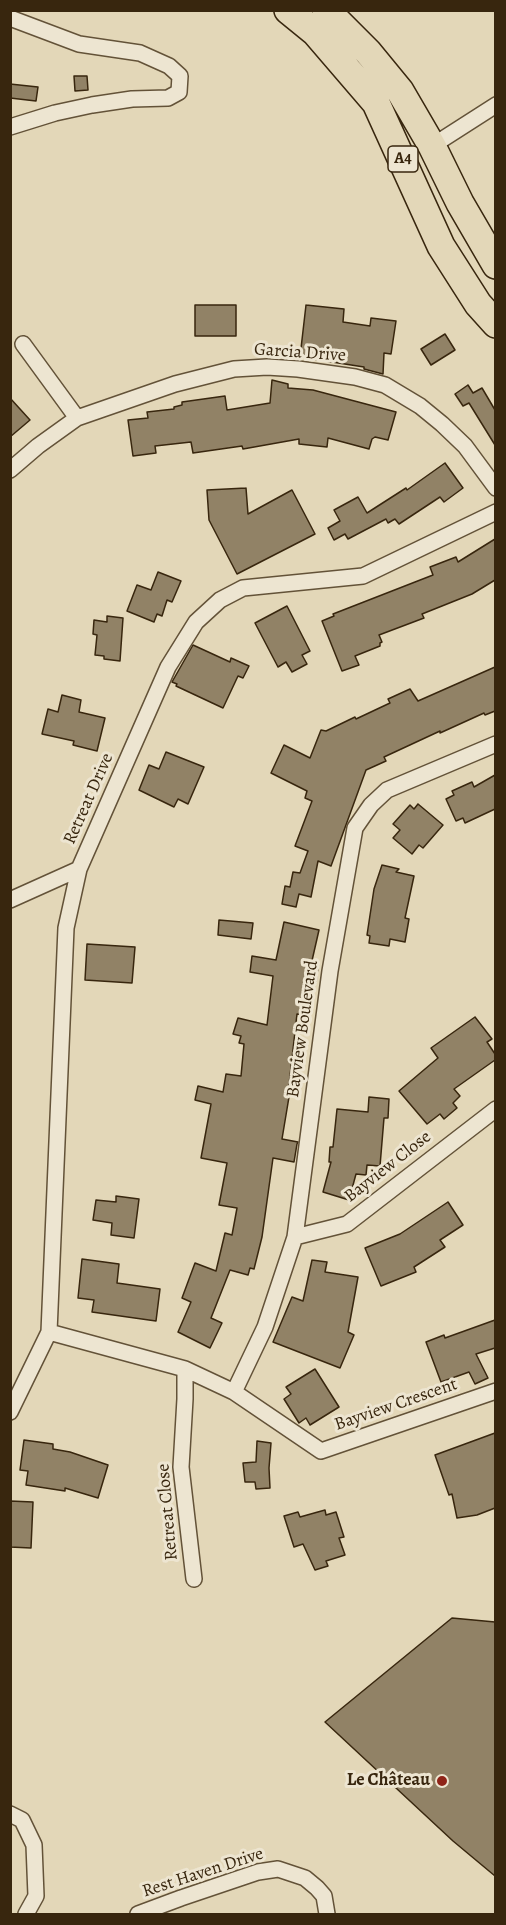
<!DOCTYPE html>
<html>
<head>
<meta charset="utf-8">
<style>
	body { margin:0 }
	#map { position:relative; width:506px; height:1925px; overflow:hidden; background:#e3d7b8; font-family:Alegreya,serif }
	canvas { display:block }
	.frame { position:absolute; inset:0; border:12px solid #38260e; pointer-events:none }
</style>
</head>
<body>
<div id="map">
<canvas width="506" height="1925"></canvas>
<div class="frame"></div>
</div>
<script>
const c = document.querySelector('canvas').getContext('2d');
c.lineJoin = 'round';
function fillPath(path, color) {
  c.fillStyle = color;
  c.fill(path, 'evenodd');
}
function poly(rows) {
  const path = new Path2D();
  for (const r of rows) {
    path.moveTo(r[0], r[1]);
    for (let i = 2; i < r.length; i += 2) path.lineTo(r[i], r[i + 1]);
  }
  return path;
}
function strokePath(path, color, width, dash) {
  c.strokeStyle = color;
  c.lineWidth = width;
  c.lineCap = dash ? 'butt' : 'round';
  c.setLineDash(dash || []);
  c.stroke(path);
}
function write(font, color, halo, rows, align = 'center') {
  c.font = font + ' Alegreya,serif';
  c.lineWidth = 6;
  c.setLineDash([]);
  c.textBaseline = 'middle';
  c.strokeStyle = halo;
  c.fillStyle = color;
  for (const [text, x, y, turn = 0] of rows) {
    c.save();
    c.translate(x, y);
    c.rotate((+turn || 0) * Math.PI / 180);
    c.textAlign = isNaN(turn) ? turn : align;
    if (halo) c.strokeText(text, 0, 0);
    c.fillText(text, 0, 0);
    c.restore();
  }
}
const building = poly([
	[74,76,87,76,88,90,75,91,74,76],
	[10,84,38,87,36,101,10,98,10,84],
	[195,305,236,305,236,336,195,336,195,305],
	[306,305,344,309,343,322,370,326,371,318,396,321,391,354,384,353,383,374,364,369,364,367,300,357,306,305],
	[445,334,455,350,431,365,421,349,445,334],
	[272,380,288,384,288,388,313,390,396,412,388,440,375,437,372,439,369,449,328,438,327,447,299,444,299,439,243,449,242,446,193,453,191,442,155,446,156,453,133,456,128,420,148,418,147,412,174,409,174,407,182,405,182,402,225,396,227,410,270,403,272,380],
	[468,385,473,393,482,388,495,410,495,445,469,403,463,406,455,394,468,385],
	[10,398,30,420,10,437,10,398],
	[445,463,463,488,444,502,440,497,399,524,395,519,388,523,386,519,348,539,345,534,334,540,328,528,340,521,334,510,358,497,367,513,406,488,407,490,445,463],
	[246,488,248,514,292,490,315,534,237,574,209,520,207,490,246,488],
	[495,539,495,580,472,594,422,614,424,618,379,635,382,642,380,643,380,646,355,656,359,665,342,671,322,621,334,616,333,614,433,575,430,567,456,557,458,562,495,539],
	[158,572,181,581,172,602,167,600,162,616,157,614,154,622,127,611,137,585,151,590,158,572],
	[287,606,310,651,302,655,307,664,292,672,286,662,278,667,255,623,287,606],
	[107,616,123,618,120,661,104,659,104,656,95,655,97,635,93,634,94,620,107,622,107,616],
	[193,645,230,662,231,658,249,666,243,678,238,676,223,708,176,686,177,684,172,682,193,645],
	[495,667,495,711,485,715,484,713,440,733,440,731,384,757,386,761,366,770,331,866,318,861,311,897,299,894,296,907,282,904,285,886,290,887,293,872,300,873,308,851,295,846,312,801,305,798,307,791,271,773,284,745,310,758,321,730,326,731,355,717,356,719,390,703,388,699,410,689,418,701,495,667],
	[62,695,81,700,79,712,105,718,97,751,73,745,74,741,42,734,48,709,58,712,62,695],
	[166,752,204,767,188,804,178,799,174,807,139,790,149,765,159,769,166,752],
	[495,775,495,809,465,823,463,818,456,821,446,799,454,795,452,791,472,782,474,787,495,775],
	[418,804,443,825,423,848,419,845,412,854,393,838,400,830,393,824,410,805,414,809,418,804],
	[382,865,399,869,396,872,414,876,405,918,409,919,405,942,390,939,389,946,369,943,370,936,367,935,374,889,382,865],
	[219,920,253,923,251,939,218,935,219,920],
	[284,922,319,930,311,965,318,967,316,983,307,981,303,1015,297,1014,289,1085,291,1085,282,1139,298,1142,297,1144,294,1162,273,1158,262,1237,254,1269,250,1268,248,1275,230,1270,211,1318,222,1323,210,1348,178,1332,191,1302,182,1298,195,1263,216,1271,225,1233,232,1235,237,1208,219,1205,227,1163,201,1158,211,1104,195,1100,198,1086,223,1092,226,1074,241,1076,244,1044,239,1043,241,1036,233,1034,238,1018,267,1025,273,976,250,972,252,956,276,960,284,922],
	[87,944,135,947,132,983,85,980,87,944],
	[475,1017,492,1039,487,1042,495,1054,495,1060,454,1089,460,1096,453,1103,457,1108,444,1119,440,1114,427,1124,399,1091,438,1058,431,1048,475,1017],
	[369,1097,389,1099,388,1118,384,1118,380,1166,367,1165,366,1175,356,1174,349,1200,323,1192,331,1162,329,1162,330,1147,333,1147,337,1109,368,1112,369,1097],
	[116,1196,139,1199,134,1238,111,1235,112,1223,93,1220,96,1200,116,1202,116,1196],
	[448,1202,463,1225,440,1240,445,1247,414,1267,416,1272,381,1286,365,1248,400,1234,448,1202],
	[82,1259,119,1264,117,1283,160,1289,156,1321,92,1312,94,1300,78,1298,82,1259],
	[312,1260,327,1262,325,1272,358,1277,348,1332,354,1335,340,1368,273,1342,292,1297,303,1301,312,1260],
	[495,1320,495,1348,476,1354,488,1378,475,1384,469,1372,441,1382,426,1342,444,1335,445,1338,495,1320],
	[315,1369,339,1407,310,1425,306,1418,299,1423,284,1399,291,1394,286,1387,315,1369],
	[495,1433,495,1508,477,1515,457,1518,452,1494,449,1495,435,1455,495,1433],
	[24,1440,53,1444,53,1449,70,1452,108,1465,98,1498,65,1488,65,1491,26,1485,28,1471,20,1470,24,1440],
	[257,1441,271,1443,269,1468,270,1488,256,1489,255,1482,245,1482,243,1463,256,1462,257,1441],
	[10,1501,33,1502,31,1548,10,1547,10,1501],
	[325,1510,326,1515,336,1512,344,1537,339,1538,345,1555,326,1561,328,1566,315,1570,303,1544,294,1547,284,1516,298,1512,300,1517,325,1510],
	[452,1618,495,1622,495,1876,453,1841,325,1722,452,1618]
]);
fillPath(building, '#918266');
strokePath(building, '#38260e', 1.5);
const street = poly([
	[10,18,79,44,140,53,169,66,180,76,179,92,168,98,132,99,92,105,55,113,10,127],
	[432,146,496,105],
	[23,344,77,418],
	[10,470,38,446,77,418,175,384,234,369,267,367,298,369,355,377,385,385,420,406,442,424,465,446,496,488],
	[10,900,79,869],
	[295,1237,347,1224,496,1109],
	[49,1332,185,1369,234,1392,321,1451,496,1391],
	[185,1369,185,1399,181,1467,194,1579],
	[234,1392,265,1327,295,1237,330,971,355,828,371,805,387,790,496,744],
	[10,1412,49,1332,66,928,79,869,168,667,196,622,220,600,243,588,363,576,496,512],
	[10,1814,22,1820,34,1845,36,1896,26,1914],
	[138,1914,181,1898,258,1872,278,1869,305,1878,317,1888,324,1896,327,1914]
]);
const highway = poly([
	[288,10,315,32,376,103,441,246,478,304,496,324],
	[326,10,368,52,400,91,432,146,460,203,496,265]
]);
strokePath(street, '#635238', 18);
strokePath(highway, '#38260e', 30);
strokePath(street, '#ede5d1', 15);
strokePath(highway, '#e3d7b8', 27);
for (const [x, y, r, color] of [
	[442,1781,6,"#8f2418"]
]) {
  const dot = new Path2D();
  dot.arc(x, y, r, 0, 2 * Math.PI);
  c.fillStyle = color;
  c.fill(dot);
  strokePath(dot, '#ede5d1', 2);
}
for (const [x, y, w] of [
	[403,159,30]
]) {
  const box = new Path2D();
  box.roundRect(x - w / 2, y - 13, w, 26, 4.5);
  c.fillStyle = '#ede5d1';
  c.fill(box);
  strokePath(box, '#38260e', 1.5);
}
write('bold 16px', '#38260e', null, [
	["A4",403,159]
]);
write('18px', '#38260e', '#ede5d1', [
	["Garcia Drive",300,353,4],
	["Retreat Drive",89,799,-66],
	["Bayview Boulevard",303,1029,-82],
	["Bayview Close",388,1167,-38],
	["Bayview Crescent",396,1405,-19],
	["Retreat Close",168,1512,-95],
	["Rest Haven Drive",203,1873,-18]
]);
write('bold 18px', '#38260e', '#ede5d1', [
	["Le Château",430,1781]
], 'right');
</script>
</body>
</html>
